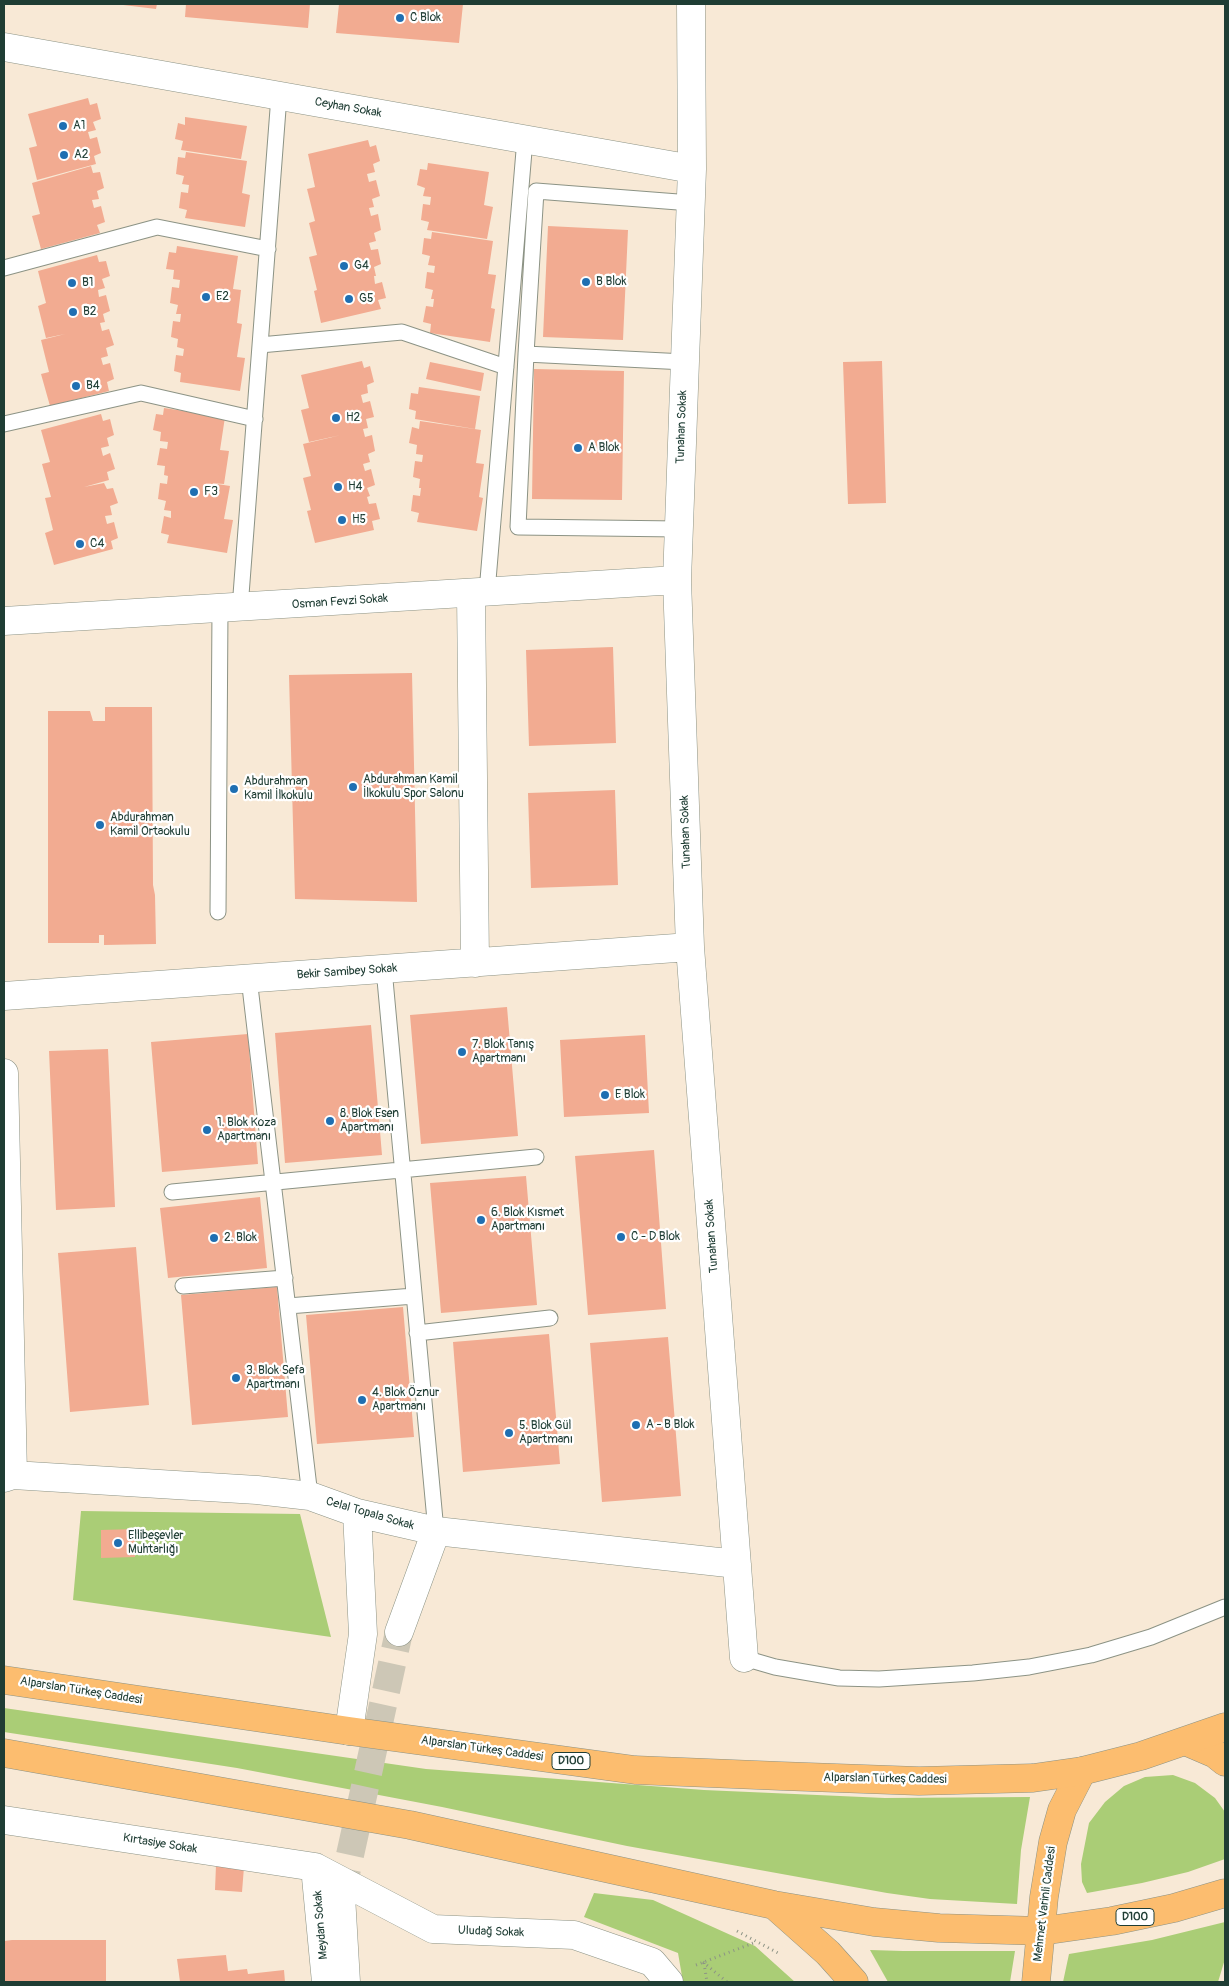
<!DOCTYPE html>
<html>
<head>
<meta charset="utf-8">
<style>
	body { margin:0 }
	#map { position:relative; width:1229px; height:1986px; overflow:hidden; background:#f8e9d6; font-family:Pangolin,sans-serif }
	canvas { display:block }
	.frame { position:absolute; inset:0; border:5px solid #1f3d34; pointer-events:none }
</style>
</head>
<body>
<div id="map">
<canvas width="1229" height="1986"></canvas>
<div class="frame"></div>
</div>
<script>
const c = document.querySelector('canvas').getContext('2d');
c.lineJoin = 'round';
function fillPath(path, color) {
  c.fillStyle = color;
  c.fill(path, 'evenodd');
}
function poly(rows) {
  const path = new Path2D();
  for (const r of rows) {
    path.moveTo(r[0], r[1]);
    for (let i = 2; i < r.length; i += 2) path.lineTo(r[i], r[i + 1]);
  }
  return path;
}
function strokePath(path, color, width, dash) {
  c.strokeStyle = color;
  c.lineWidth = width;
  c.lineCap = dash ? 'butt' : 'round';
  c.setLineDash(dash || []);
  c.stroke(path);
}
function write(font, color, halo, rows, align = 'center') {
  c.font = font + ' Pangolin,sans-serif';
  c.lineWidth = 4.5;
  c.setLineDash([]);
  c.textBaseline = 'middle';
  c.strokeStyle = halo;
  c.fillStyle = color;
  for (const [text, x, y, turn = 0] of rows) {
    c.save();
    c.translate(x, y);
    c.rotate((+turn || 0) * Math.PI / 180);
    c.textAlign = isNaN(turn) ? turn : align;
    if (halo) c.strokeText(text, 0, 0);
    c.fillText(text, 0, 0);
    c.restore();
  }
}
fillPath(poly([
	[81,1511,300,1514,331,1637,73,1600],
	[4,1708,426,1769,704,1790,885,1798,1030,1797,1021,1850,1017,1904,930,1899,887,1893,627,1846,442,1807,237,1768,4,1732],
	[1173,1775,1195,1783,1215,1798,1225,1812,1225,1859,1188,1872,1142,1883,1087,1893,1082,1882,1081,1864,1089,1823,1105,1802,1124,1786,1145,1777],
	[594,1893,653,1900,755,1946,795,1982,683,1982,678,1953,584,1917],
	[1225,1922,1225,1959,1218,1982,1063,1982,1069,1954,1152,1940],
	[870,1950,903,1951,1015,1951,1010,1982,888,1982]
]), '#aacd76');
fillPath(poly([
	[115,4,157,4,156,9],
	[186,4,310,4,308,28,185,17],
	[339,4,463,4,459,43,336,33],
	[88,98,90,105,97,103,101,119,93,122,96,130,88,132,90,139,97,137,101,153,94,156,96,164,37,180,29,148,37,146,28,114],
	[185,117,247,126,241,159,181,150,183,141,175,139,178,123,185,125],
	[368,140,370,147,376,145,380,161,373,164,375,172,367,174,369,182,376,180,380,196,372,199,374,207,369,208,371,216,378,214,381,230,374,233,376,241,369,243,371,250,378,249,381,264,374,267,376,276,374,276,375,284,382,282,386,298,378,300,381,309,321,323,314,291,317,290,309,257,317,255,309,223,315,221,307,189,315,187,308,154],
	[186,152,247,161,242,193,250,195,245,227,185,218,187,210,179,208,181,192,188,193,189,185,182,184,184,176,176,174,178,157,185,158],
	[428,163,489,172,484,205,493,207,487,239,427,230,429,222,421,220,423,204,430,205,431,197,423,196,425,188,417,185,420,169,427,170],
	[91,166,93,173,100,172,104,188,97,191,99,199,92,200,94,208,101,206,105,222,97,225,100,233,41,249,32,216,40,214,32,183],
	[548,226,628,230,623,340,543,337],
	[432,232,493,241,488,274,496,275,491,308,495,309,490,342,430,333,431,324,423,322,426,306,433,307,434,299,431,299,433,290,425,288,427,272,434,273,435,266,428,265,430,256,422,254,424,238,431,239],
	[177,246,238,256,233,289,241,290,237,323,242,324,237,357,245,358,240,391,180,382,181,373,174,371,176,355,183,356,184,349,177,347,178,339,171,337,173,321,180,322,181,314,176,314,178,305,170,303,172,287,179,288,180,280,173,279,174,270,166,269,169,252,176,253],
	[97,255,99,262,106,261,110,276,102,279,105,288,98,290,99,297,106,295,110,311,103,314,105,322,100,323,102,331,109,329,114,345,106,348,108,356,101,358,103,365,110,363,114,379,107,382,109,391,50,406,41,374,49,372,41,340,65,334,46,338,38,306,46,303,38,271],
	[362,361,364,368,370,366,374,382,367,385,368,393,361,395,363,403,370,401,374,417,366,419,368,428,363,429,365,437,372,435,375,451,368,454,370,462,363,464,365,471,371,469,375,485,367,488,370,496,367,497,369,504,376,503,380,519,372,521,374,530,315,543,307,511,311,510,303,478,311,476,303,444,341,435,309,442,301,410,309,408,301,375],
	[882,361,886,503,848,504,843,362],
	[430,362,484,373,481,391,426,379],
	[534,369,624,371,622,500,532,499],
	[419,387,480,396,475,429,415,419,416,411,409,409,411,393,418,394],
	[164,408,225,417,220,450,229,451,224,484,211,483,230,486,224,519,233,520,227,553,167,543,169,535,161,533,164,516,171,518,171,511,164,510,166,501,158,499,160,483,167,484,168,476,164,475,165,466,157,465,160,448,167,449,168,442,160,441,161,432,153,430,156,414,163,415],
	[101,414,103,421,110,419,114,435,107,438,109,446,101,448,103,456,110,453,115,469,107,472,109,480,84,487,104,483,107,489,113,488,118,503,110,506,112,515,105,516,107,524,114,522,118,538,111,541,113,549,54,565,45,533,53,530,45,498,51,497,42,464,50,462,41,430],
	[420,421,481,430,476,463,484,464,479,497,483,498,477,531,417,522,419,513,411,511,413,495,420,496,421,488,419,488,420,479,413,477,415,461,422,462,423,455,416,454,417,445,409,443,412,427,419,429],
	[613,647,616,743,529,746,526,650],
	[412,673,417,902,295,899,289,675],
	[105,707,152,707,153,885,155,895,156,944,104,945,104,935,99,935,99,943,48,943,48,711,90,711,93,721,105,721],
	[615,790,618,885,531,888,528,793],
	[507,1007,518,1136,421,1144,410,1015],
	[371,1025,382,1155,285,1163,275,1033],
	[248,1034,258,1164,162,1172,151,1042],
	[645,1035,649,1113,564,1117,560,1040],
	[108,1049,115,1207,56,1210,49,1051],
	[654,1150,666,1309,588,1315,575,1156],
	[526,1176,537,1305,441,1313,430,1183],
	[260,1197,267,1268,168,1278,160,1208],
	[136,1247,149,1405,70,1412,58,1253],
	[277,1287,288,1417,192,1425,181,1295],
	[403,1307,414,1437,317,1444,306,1315],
	[549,1334,560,1464,463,1472,453,1342],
	[668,1337,681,1496,602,1502,590,1343],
	[135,1529,135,1557,101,1558,101,1530],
	[216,1865,244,1867,242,1892,215,1890],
	[12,1940,106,1940,106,1982,4,1982,4,1941],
	[226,1955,228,1971,247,1969,248,1974,284,1970,285,1982,180,1982,177,1959]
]), '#f2ab91');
strokePath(poly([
	[341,1896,399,1632]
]), '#cdc7b6', 28, [28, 14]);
const lane = poly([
	[4,268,157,227,268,249],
	[260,345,402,332,506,367],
	[526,354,536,191,691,203],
	[4,424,141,393,255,419],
	[679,529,518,527,526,354,685,362],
	[487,592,525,139],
	[240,608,279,96],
	[218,912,220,609],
	[384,969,436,1531],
	[249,978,310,1496],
	[172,1192,536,1157],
	[183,1286,285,1278],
	[288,1306,414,1296],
	[417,1333,550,1318],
	[744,1658,775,1667,839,1678,879,1679,973,1673,1029,1667,1091,1655,1151,1637,1225,1607]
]);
const street = poly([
	[691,4,692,169,677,580,690,947,744,1658],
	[4,47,692,169],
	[471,593,475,963],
	[4,621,677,580],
	[4,996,690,947],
	[4,1073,13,1475],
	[4,1478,13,1475,257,1490,310,1496,357,1513,436,1531,737,1564],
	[399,1632,436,1531],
	[349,1731,363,1634,357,1513],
	[4,1820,315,1867,433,1929,574,1935,652,1962,669,1982],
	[315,1867,326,1982],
	[341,1896,346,1982]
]);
const primary = poly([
	[1187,1742,1215,1754,1225,1762],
	[1036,1982,1044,1897,1053,1842,1062,1810,1082,1771]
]);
const highway = poly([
	[4,1680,349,1731,635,1770,781,1776,919,1781,1033,1778,1082,1771,1141,1756,1225,1727],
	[4,1753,410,1825,774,1905,874,1922,939,1928,1042,1931,1112,1921,1174,1908,1225,1893],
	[774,1905,828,1953,854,1982]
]);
strokePath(lane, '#8c9385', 17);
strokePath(street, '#8c9385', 29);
strokePath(primary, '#8c9385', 29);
strokePath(highway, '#8c9385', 29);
strokePath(poly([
	[737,1931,778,1953],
	[703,1962,727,1982],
	[704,1963,707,1982],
	[696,1965,756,1942]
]), '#8c9385', 3, [1, 4]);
strokePath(lane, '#fff', 15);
strokePath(street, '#fff', 28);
strokePath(primary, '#fcbd6f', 28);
strokePath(highway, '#fcbd6f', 28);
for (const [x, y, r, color] of [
	[400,18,5,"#1f6fb2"],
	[63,126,5,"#1f6fb2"],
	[64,155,5,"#1f6fb2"],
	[344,266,5,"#1f6fb2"],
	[586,282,5,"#1f6fb2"],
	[72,283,5,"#1f6fb2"],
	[206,297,5,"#1f6fb2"],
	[349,299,5,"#1f6fb2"],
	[73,312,5,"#1f6fb2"],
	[76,386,5,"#1f6fb2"],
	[336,418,5,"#1f6fb2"],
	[578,448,5,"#1f6fb2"],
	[338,487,5,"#1f6fb2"],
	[194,492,5,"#1f6fb2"],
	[342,520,5,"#1f6fb2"],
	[80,544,5,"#1f6fb2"],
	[353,787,5,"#1f6fb2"],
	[234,789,5,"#1f6fb2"],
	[100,825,5,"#1f6fb2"],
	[462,1052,5,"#1f6fb2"],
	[605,1095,5,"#1f6fb2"],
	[330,1121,5,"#1f6fb2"],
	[207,1130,5,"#1f6fb2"],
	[481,1220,5,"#1f6fb2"],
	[621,1237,5,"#1f6fb2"],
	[214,1238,5,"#1f6fb2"],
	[236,1378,5,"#1f6fb2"],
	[362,1400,5,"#1f6fb2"],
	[636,1425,5,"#1f6fb2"],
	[509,1433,5,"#1f6fb2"],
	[118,1543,5,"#1f6fb2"]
]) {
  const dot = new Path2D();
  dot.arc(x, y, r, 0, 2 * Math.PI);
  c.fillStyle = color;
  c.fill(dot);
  strokePath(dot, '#fff', 2);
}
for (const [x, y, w] of [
	[571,1761,38],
	[1135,1917,38]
]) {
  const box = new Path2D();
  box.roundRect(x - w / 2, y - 8.5, w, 17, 4);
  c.fillStyle = '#fff';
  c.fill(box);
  strokePath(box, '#1f3d34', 1);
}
write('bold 11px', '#1f3d34', null, [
	["D100",571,1761],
	["D100",1135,1917]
]);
write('12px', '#1f3d34', '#fff', [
	["C Blok",410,18],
	["A1",73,126],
	["A2",74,155],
	["G4",354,266],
	["B Blok",596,282],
	["B1",82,283],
	["E2",216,297],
	["G5",359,299],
	["B2",83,312],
	["B4",86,386],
	["H2",346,418],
	["A Blok",588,448],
	["H4",348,487],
	["F3",204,492],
	["H5",352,520],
	["C4",90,544],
	["Abdurahman Kamil",363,780],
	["İlkokulu Spor Salonu",363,794],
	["Abdurahman",244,782],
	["Kamil İlkokulu",244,796],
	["Abdurahman",110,818],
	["Kamil Ortaokulu",110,832],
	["7. Blok Tanış",472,1045],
	["Apartmanı",472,1059],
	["E Blok",615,1095],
	["8. Blok Esen",340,1114],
	["Apartmanı",340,1128],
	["1. Blok Koza",217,1123],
	["Apartmanı",217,1137],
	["6. Blok Kısmet",491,1213],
	["Apartmanı",491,1227],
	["C - D Blok",631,1237],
	["2. Blok",224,1238],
	["3. Blok Sefa",246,1371],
	["Apartmanı",246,1385],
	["4. Blok Öznur",372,1393],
	["Apartmanı",372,1407],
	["A - B Blok",646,1425],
	["5. Blok Gül",519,1426],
	["Apartmanı",519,1440],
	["Ellibeşevler",128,1536],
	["Muhtarlığı",128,1550]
], 'left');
write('12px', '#1f3d34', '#fff', [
	["Ceyhan Sokak",348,108,10],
	["Tunahan Sokak",682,427,-88],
	["Osman Fevzi Sokak",340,602,-4],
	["Tunahan Sokak",686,832,-92],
	["Bekir Samibey Sokak",347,972,-4],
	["Tunahan Sokak",712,1236,-94],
	["Celal Topala Sokak",370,1514,16],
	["Alparslan Türkeş Caddesi",81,1691,9],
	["Alparslan Türkeş Caddesi",482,1749,8],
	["Alparslan Türkeş Caddesi",885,1779,1],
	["Kırtasiye Sokak",160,1844,9],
	["Mehmet Varinli Caddesi",1045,1904,-83],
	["Meydan Sokak",321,1925,-95],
	["Uludağ Sokak",491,1932,2]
]);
</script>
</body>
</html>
